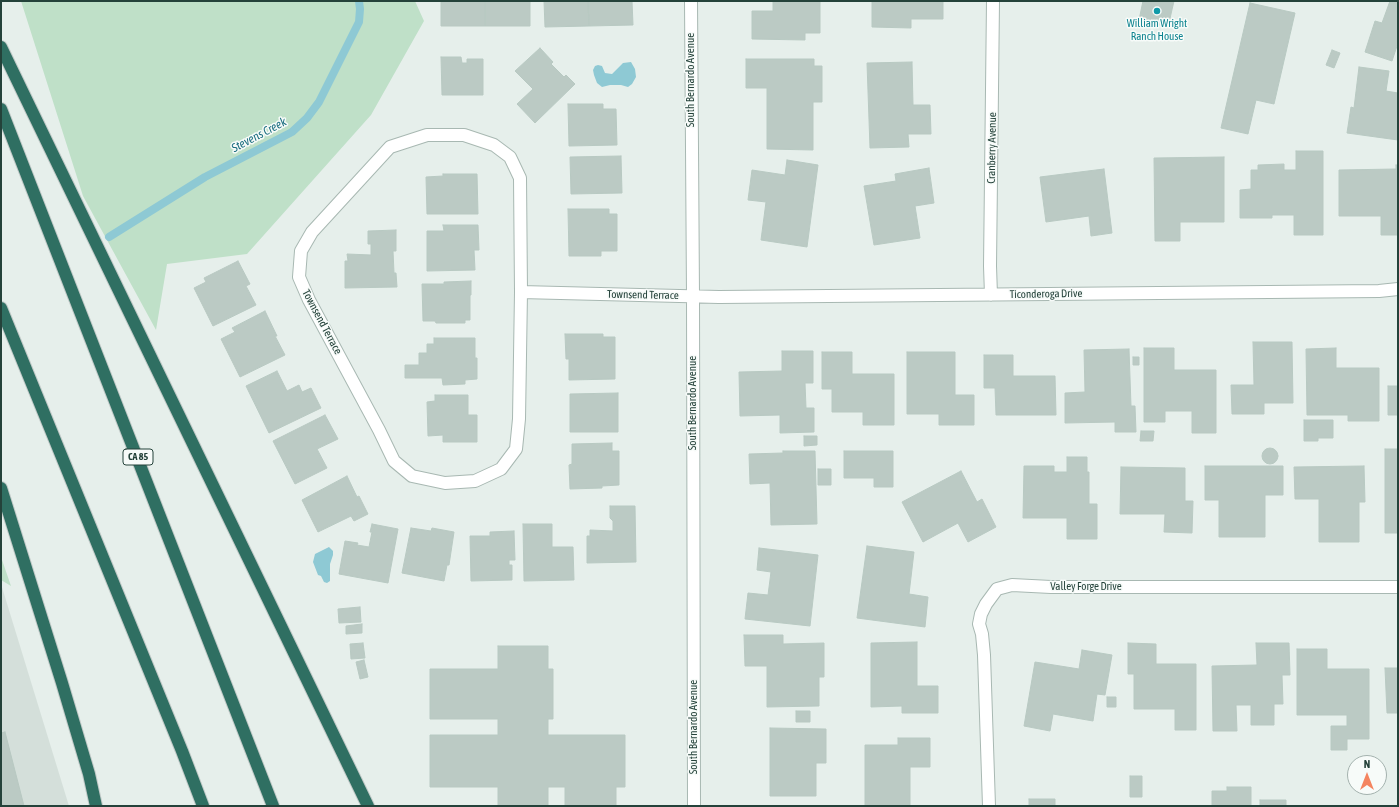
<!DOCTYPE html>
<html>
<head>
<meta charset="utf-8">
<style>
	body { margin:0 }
	#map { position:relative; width:1399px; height:807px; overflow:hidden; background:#e6efeb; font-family:"Asap Condensed",sans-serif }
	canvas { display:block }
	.frame { position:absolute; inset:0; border:2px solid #24423a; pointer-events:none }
	.north { position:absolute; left:1347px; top:755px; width:40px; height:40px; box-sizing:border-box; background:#f7fbf9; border:1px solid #a3b1ad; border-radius:50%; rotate:0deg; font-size:11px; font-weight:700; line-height:16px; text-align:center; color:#24423a }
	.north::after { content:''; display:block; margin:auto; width:14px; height:18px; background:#f4845f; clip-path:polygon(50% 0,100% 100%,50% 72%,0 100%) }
</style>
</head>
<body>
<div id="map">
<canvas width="1399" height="807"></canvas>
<div class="frame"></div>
<div class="north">N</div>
</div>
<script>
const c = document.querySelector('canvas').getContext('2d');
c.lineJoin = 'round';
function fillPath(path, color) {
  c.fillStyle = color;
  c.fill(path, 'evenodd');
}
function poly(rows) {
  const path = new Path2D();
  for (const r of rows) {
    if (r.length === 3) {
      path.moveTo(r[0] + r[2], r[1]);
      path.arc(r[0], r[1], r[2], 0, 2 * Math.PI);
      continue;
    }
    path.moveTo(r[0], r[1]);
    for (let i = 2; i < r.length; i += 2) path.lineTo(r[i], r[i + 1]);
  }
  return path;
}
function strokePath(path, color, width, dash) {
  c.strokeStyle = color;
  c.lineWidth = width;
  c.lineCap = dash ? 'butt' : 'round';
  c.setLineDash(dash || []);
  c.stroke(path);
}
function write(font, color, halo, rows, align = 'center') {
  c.font = font + ' "Asap Condensed",sans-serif';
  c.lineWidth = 3;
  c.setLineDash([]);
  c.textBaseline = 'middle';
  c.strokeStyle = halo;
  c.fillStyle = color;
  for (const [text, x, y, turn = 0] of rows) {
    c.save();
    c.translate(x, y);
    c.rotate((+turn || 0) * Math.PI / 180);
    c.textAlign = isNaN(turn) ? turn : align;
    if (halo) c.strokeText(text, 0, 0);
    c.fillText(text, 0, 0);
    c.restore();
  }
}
fillPath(poly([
	[1,584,69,806,1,806]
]), '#d4dfda');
fillPath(poly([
	[21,1,415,1,424,21,371,115,247,254,167,264,156,330,83,196],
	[1,557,11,586,1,580]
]), '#bfe0c8');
fillPath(poly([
	[631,62,635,69,636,77,632,84,628,87,621,85,610,85,602,87,597,83,594,75,593,70,595,66,598,65,602,66,605,73,612,74,623,63],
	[329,547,333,551,333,555,330,564,330,581,327,583,324,582,321,576,318,575,313,562,315,554]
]), '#8ec9d4');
strokePath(poly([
	[109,237,205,177,292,132,307,118,319,102,359,22,360,9,359,1]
]), '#8ec9d4', 8);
const building = poly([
	[441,1,485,1,485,26,441,26,441,1],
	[485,1,530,1,530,26,485,26,485,1],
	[544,1,588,1,589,26,545,27,544,1],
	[588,1,632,1,633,25,589,26,588,1],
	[773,1,820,1,820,33,805,33,805,40,752,39,752,11,773,11,773,1],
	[872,1,943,1,943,19,911,19,911,28,872,27,872,1],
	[1143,1,1174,1,1168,27,1139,20,1143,1],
	[1390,1,1398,1,1398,43,1392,61,1365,52,1375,21,1382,23,1390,1],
	[1250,3,1295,13,1274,104,1256,100,1248,134,1221,128,1250,3],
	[540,48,553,62,551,64,564,77,566,75,575,84,535,123,517,104,533,89,515,71,540,48],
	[1332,50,1340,53,1334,68,1326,65,1332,50],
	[441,57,461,57,462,63,467,63,467,59,483,59,483,95,442,95,441,57],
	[746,59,814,59,814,66,822,66,822,102,813,102,813,150,767,149,767,88,746,88,746,59],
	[912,62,913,105,930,105,931,134,908,134,909,147,870,148,867,63,912,62],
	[1359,67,1389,71,1386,91,1398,93,1398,140,1347,133,1351,107,1354,108,1359,67],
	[568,104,603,104,603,109,616,109,617,145,569,146,568,104],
	[1296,151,1323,151,1323,235,1294,235,1294,215,1272,215,1272,218,1240,218,1240,190,1251,189,1251,170,1258,170,1258,165,1284,164,1284,170,1296,170,1296,151],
	[621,156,622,193,571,194,570,157,621,156],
	[1224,157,1224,222,1180,222,1180,241,1155,241,1154,158,1224,157],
	[787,160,818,165,807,247,761,240,766,202,748,200,752,170,785,175,787,160],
	[1396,165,1398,165,1398,235,1381,235,1381,216,1339,216,1339,170,1396,169,1396,165],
	[929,168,934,203,915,206,920,238,874,245,864,186,896,181,895,174,929,168],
	[1104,169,1112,233,1091,236,1089,216,1046,222,1040,177,1104,169],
	[443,174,477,174,478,214,427,214,426,177,443,176,443,174],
	[568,209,609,209,609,214,617,214,617,251,601,251,601,256,569,256,568,209],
	[443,225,478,225,479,250,474,250,475,270,427,271,427,231,444,231,443,225],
	[396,230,396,251,393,251,394,273,396,273,397,287,345,288,345,261,348,261,347,254,371,255,371,244,368,244,368,231,396,230],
	[238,261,250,284,246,286,256,305,213,326,194,288,206,282,204,278,238,261],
	[471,281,471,295,470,295,470,320,465,320,465,323,436,323,435,321,423,321,422,284,444,284,444,282,471,281],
	[265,311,277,336,275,336,285,355,240,377,221,339,235,332,232,328,265,311],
	[565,334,603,334,603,337,615,337,615,379,569,380,569,359,566,359,565,334],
	[434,338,475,338,475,358,477,358,477,379,465,380,465,384,443,385,442,378,405,378,405,365,419,365,419,353,427,353,427,344,434,344,434,338],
	[1253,342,1292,342,1293,403,1264,403,1264,414,1232,414,1231,385,1254,385,1253,342],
	[1144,348,1174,348,1174,370,1216,370,1216,433,1192,433,1192,411,1165,411,1165,422,1144,422,1144,348],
	[1336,348,1336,368,1379,368,1379,421,1348,421,1348,415,1307,415,1306,349,1336,348],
	[1129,349,1131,406,1135,406,1136,432,1115,432,1115,422,1065,423,1065,393,1085,392,1084,350,1129,349],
	[782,351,813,351,813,383,805,383,806,408,814,408,814,432,780,433,780,415,740,416,739,372,782,371,782,351],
	[822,352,852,352,852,374,894,374,894,425,863,425,863,412,832,412,832,389,822,389,822,352],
	[907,352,955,352,955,395,974,395,974,425,939,425,939,414,907,414,907,352],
	[984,355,1013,355,1013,376,1055,376,1056,415,996,415,995,388,984,388,984,355],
	[1133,357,1139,357,1139,365,1133,365,1133,357],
	[277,371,287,391,299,385,302,392,311,388,321,408,269,433,246,386,277,371],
	[1388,386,1398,386,1398,415,1388,415,1388,386],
	[618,393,618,432,570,432,570,394,618,393],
	[435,395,468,395,468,415,477,415,477,442,443,442,443,435,428,436,427,402,435,401,435,395],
	[325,415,338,439,317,449,327,468,295,484,273,441,325,415],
	[1304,420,1333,420,1333,438,1318,438,1318,441,1304,441,1304,420],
	[1141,431,1154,431,1153,441,1140,441,1141,431],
	[804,436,817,436,817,445,804,446,804,436],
	[612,443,612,451,619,451,619,485,602,486,602,488,570,489,569,465,572,464,572,444,612,443],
	[1270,456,8],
	[1385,449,1398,449,1398,533,1385,533,1385,449],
	[783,451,815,451,817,524,771,525,770,483,750,484,749,454,783,453,783,451],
	[844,451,893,451,893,487,874,487,874,478,844,478,844,451],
	[1067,457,1087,457,1087,472,1089,472,1089,504,1097,504,1097,539,1067,539,1067,518,1023,518,1024,466,1054,466,1054,472,1067,472,1067,457],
	[1205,466,1283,466,1283,495,1265,495,1265,537,1219,537,1219,500,1205,500,1205,466],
	[1364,466,1365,502,1359,502,1359,542,1319,542,1319,499,1295,499,1294,467,1364,466],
	[1121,467,1185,468,1185,501,1193,501,1192,533,1164,532,1165,514,1120,514,1121,467],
	[818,469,831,469,831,485,818,485,818,469],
	[961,471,977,502,982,499,996,527,968,542,958,523,923,542,902,502,961,471],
	[347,476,357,497,359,496,368,514,354,521,351,516,318,532,302,500,347,476],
	[610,506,635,506,636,562,587,563,587,536,590,536,590,530,613,531,613,521,610,518,610,506],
	[372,524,398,529,388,583,339,574,345,541,358,543,357,545,369,547,372,532,370,532,372,524],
	[523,524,552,524,552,547,573,547,574,580,524,581,523,524],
	[411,528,431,531,432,528,454,532,449,565,447,565,444,581,402,573,411,528],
	[514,531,515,560,509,560,509,565,512,565,512,580,471,581,470,536,490,536,490,532,514,531],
	[867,546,914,552,909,594,928,597,925,627,857,618,867,546],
	[759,548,818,555,810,626,745,619,748,593,768,595,771,572,757,570,759,548],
	[360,607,361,622,339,623,338,609,360,607],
	[362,624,362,633,346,634,346,626,362,624],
	[744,635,783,635,783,644,824,643,824,677,819,677,819,706,767,707,767,666,745,666,744,635],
	[917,642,917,686,938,686,938,713,902,713,902,706,871,707,871,643,917,642],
	[363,643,365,658,351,659,350,644,363,643],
	[1128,643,1156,644,1156,664,1196,664,1196,730,1175,730,1175,709,1134,709,1134,674,1128,674,1128,643],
	[1256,643,1289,643,1290,675,1282,675,1283,704,1274,704,1274,725,1251,725,1251,705,1236,705,1237,731,1213,731,1212,666,1257,665,1256,643],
	[498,646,548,646,548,669,553,669,553,719,548,719,548,735,625,735,625,787,616,787,616,806,565,806,565,787,548,787,548,806,498,806,498,787,430,787,430,735,498,735,498,719,430,719,430,669,498,669,498,646],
	[1297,649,1327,649,1327,669,1369,669,1369,739,1347,739,1347,750,1331,750,1331,726,1347,726,1347,715,1297,715,1297,649],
	[1082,650,1112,655,1105,695,1097,694,1093,721,1053,714,1050,731,1024,726,1035,662,1079,669,1082,650],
	[364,660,368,677,360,679,356,662,364,660],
	[1385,668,1398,668,1398,713,1387,713,1385,668],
	[1107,697,1116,697,1116,707,1107,707,1107,697],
	[796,711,810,711,810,722,796,722,796,711],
	[770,728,826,729,826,763,816,763,816,796,770,796,770,728],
	[5,732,24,806,1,806,1,733,5,732],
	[898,738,930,738,930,767,910,767,910,806,865,806,865,745,898,745,898,738],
	[1130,776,1142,776,1142,797,1130,797,1130,776],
	[1227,787,1251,787,1251,806,1212,806,1212,791,1227,791,1227,787],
	[1029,799,1055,799,1055,806,1029,806,1029,799],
	[1260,800,1286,800,1286,806,1260,806,1260,800]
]);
fillPath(building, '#bbcac4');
strokePath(building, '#b8c9c2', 1);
const minor = poly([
	[691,1,693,296,694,806],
	[521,292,519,419,516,449,501,469,475,481,445,483,412,476,394,461,379,430,309,300,299,277,301,251,312,232,390,147,427,135,464,135,494,145,510,157,520,178,521,292,719,297,1379,291,1398,289],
	[991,295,990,266,993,1],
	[989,806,984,655,982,634,979,624,981,614,986,604,997,589,1012,585,1051,587,1398,587]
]);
const highway = poly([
	[1,47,368,806],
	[1,109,273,806],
	[1,308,182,751,203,806],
	[1,488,62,683,89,774,96,806]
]);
strokePath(minor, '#a8b8b2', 14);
strokePath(highway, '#c2cac8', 14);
strokePath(minor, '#fff', 12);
strokePath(highway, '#2f6f62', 12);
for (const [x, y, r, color] of [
	[1157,11,4,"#0f9aa8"]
]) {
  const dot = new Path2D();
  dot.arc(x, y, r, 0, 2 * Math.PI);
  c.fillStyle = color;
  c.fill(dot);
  strokePath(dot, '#f7fbf9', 1.5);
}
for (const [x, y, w] of [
	[138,457,30]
]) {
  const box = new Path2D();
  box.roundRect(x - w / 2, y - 8, w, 16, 3);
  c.fillStyle = '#f7fbf9';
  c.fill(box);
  strokePath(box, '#24423a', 1);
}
write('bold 10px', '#24423a', null, [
	["CA 85",138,457]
]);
write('11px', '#0d838f', '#f7fbf9', [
	["William Wright",1157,24],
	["Ranch House",1157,37]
]);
write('11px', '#24423a', '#f7fbf9', [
	["South Bernardo Avenue",691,80,-90],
	["Cranberry Avenue",992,148,-89],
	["Ticonderoga Drive",1046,294,-1],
	["Townsend Terrace",643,295,1],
	["Townsend Terrace",322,322,62],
	["South Bernardo Avenue",693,403,-90],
	["Valley Forge Drive",1086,587],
	["South Bernardo Avenue",694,727,-90]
]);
write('italic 12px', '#1c6f80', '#f7fbf9', [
	["Stevens Creek",259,135,-28]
]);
</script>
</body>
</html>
